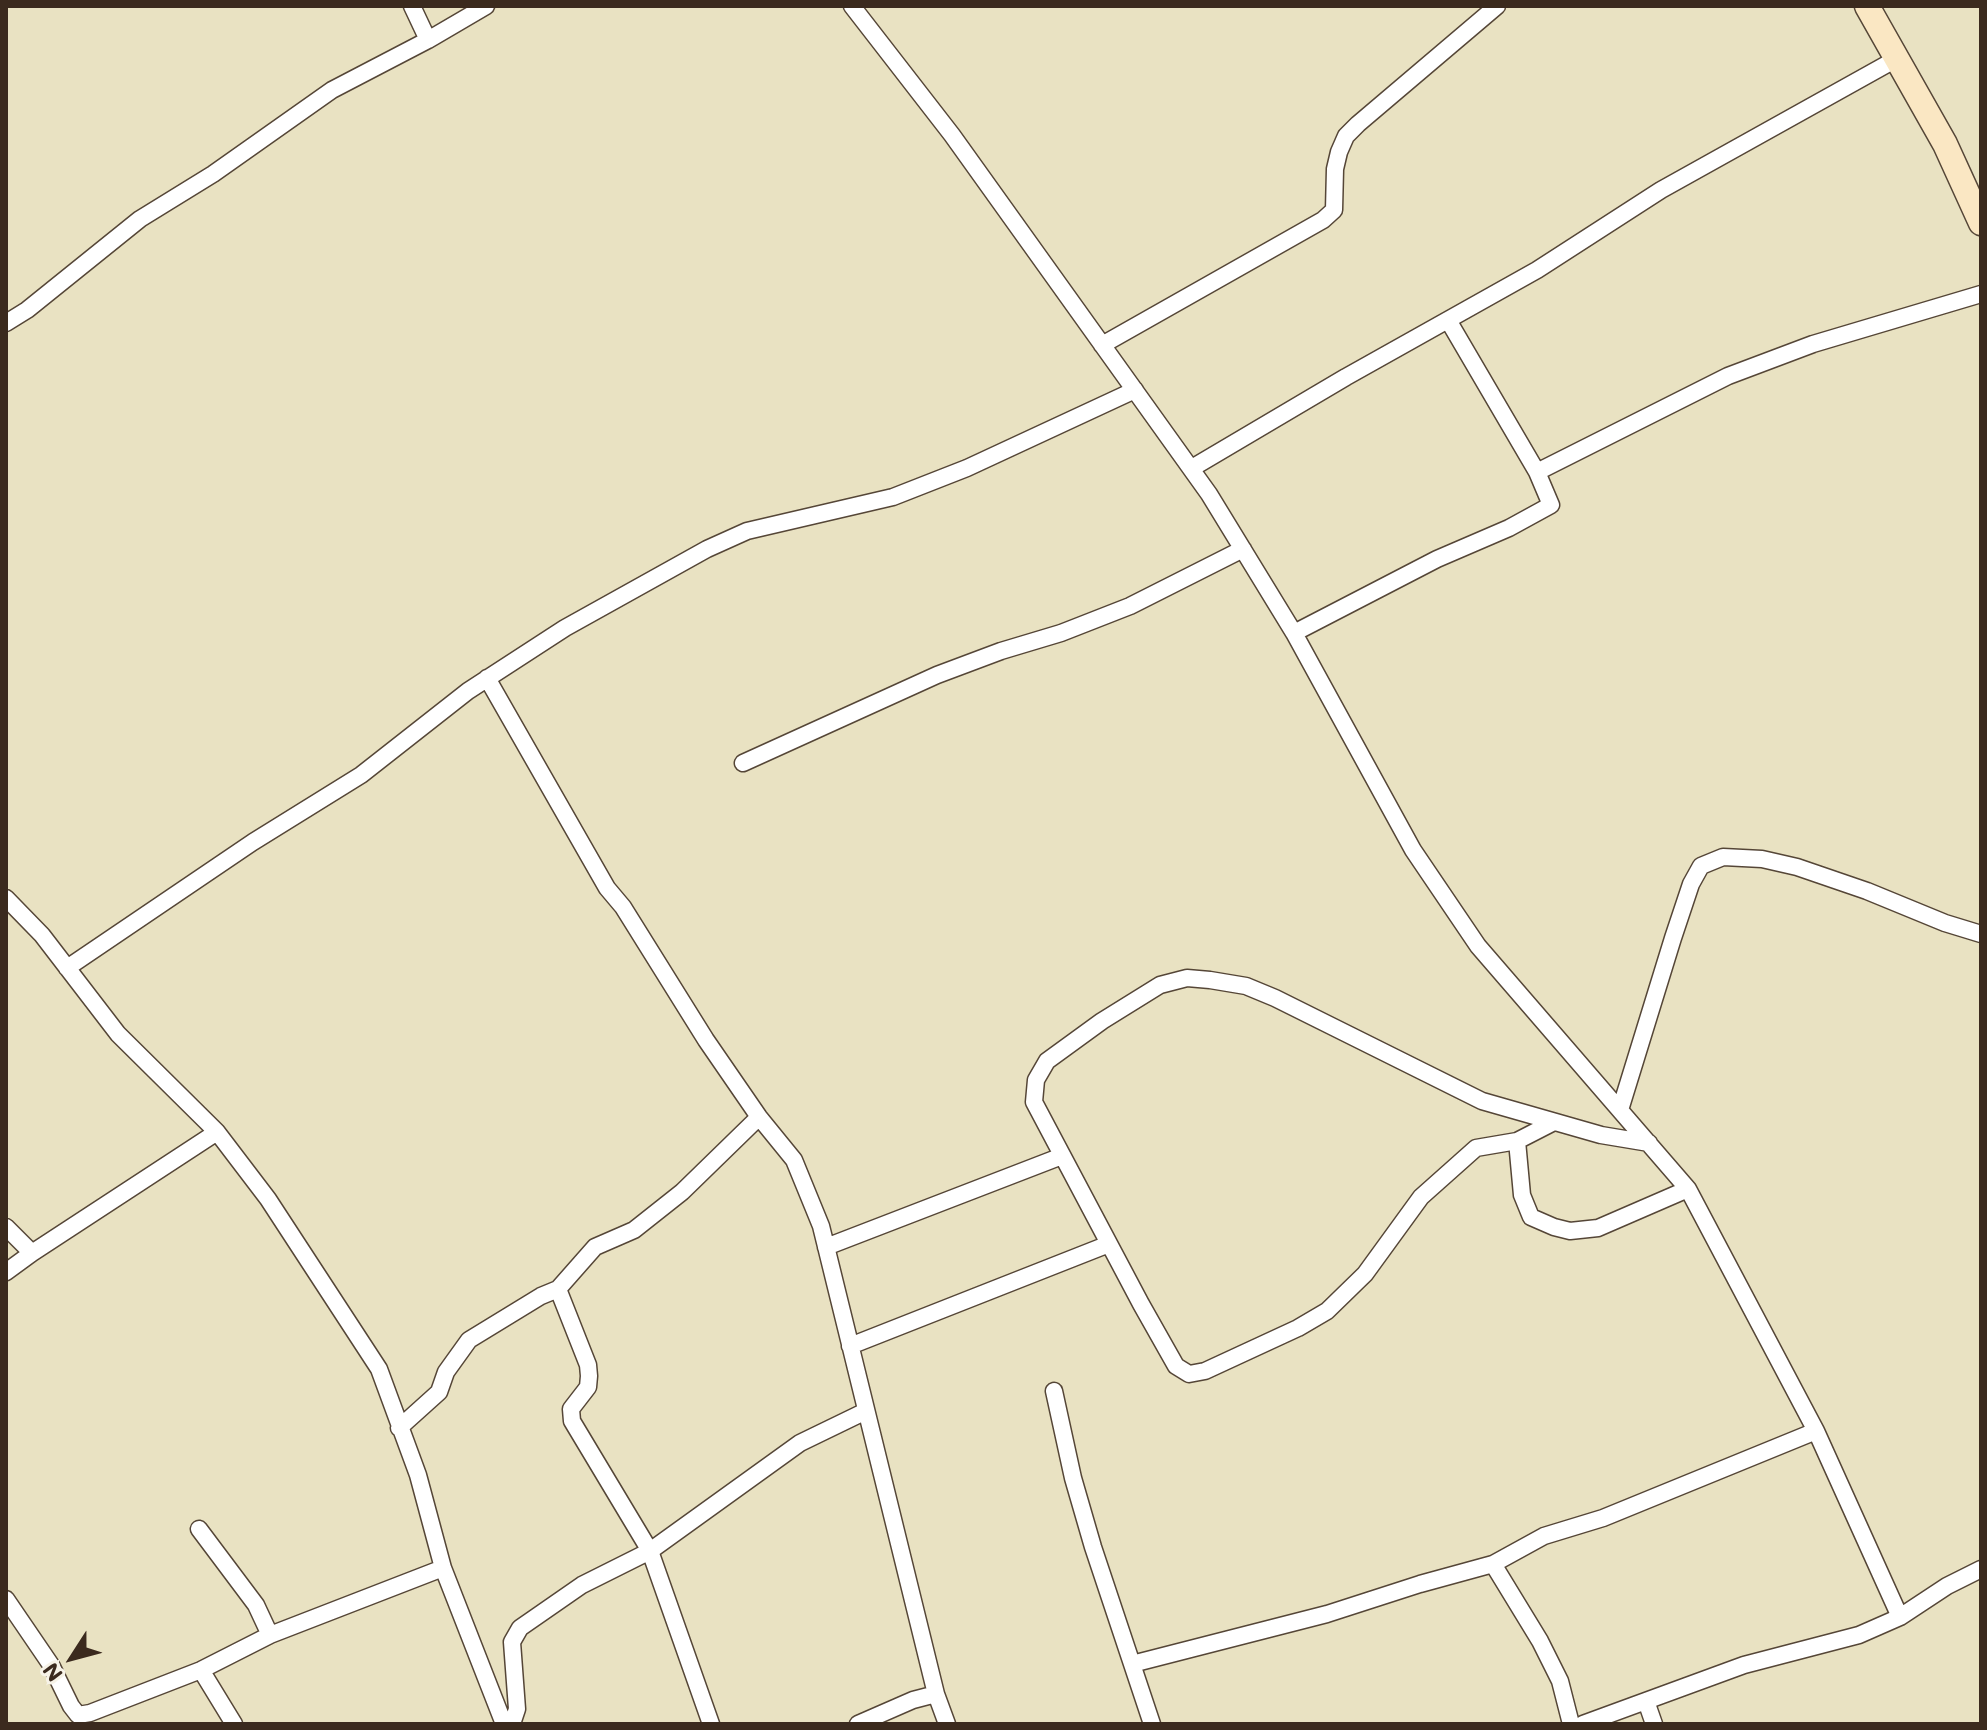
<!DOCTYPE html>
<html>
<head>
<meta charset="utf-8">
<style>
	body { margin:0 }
	#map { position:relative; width:1987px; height:1730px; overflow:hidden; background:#e9e2c2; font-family:Mali,sans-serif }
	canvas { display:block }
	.frame { position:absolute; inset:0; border:8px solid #3b2a1e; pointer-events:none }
	.north { position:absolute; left:32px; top:1618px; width:80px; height:80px; -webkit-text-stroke:6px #f7f3e8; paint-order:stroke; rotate:234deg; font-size:22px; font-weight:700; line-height:32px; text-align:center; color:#3b2a1e }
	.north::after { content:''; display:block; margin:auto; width:28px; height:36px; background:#3b2a1e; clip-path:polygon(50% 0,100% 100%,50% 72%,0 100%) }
</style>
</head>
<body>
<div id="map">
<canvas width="1987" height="1730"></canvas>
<div class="frame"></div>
<div class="north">N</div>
</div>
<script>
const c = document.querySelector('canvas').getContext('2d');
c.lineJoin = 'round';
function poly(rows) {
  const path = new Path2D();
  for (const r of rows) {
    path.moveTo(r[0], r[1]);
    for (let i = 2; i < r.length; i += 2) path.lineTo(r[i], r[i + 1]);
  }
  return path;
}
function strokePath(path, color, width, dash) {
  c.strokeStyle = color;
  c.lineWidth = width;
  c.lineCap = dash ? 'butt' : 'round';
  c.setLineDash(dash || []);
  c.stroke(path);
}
const street = poly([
	[412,6,428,40,486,6],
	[852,6,952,135,1209,494,1294,633,1413,850,1478,946,1688,1189,1816,1431,1900,1617],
	[6,323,27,310,140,219,213,174,332,90,428,40],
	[1102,345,1323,220,1334,210,1335,169,1339,152,1346,136,1358,124,1497,6],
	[1192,468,1346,377,1537,270,1661,190,1898,58],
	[1537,472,1728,376,1813,344,1981,294],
	[1294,633,1437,559,1509,528,1551,505,1537,472,1448,320],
	[487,678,607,888,623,907,706,1040,759,1117,794,1160,821,1226,936,1694,947,1724],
	[743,763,937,675,1001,651,1061,633,1130,606,1243,549],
	[6,898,42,935,118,1034,217,1132,268,1199,379,1369,418,1475,443,1568,504,1724],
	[67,968,253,842,361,775,468,691,565,628,707,549,747,531,893,497,967,468,1135,390],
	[1620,1110,1673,938,1691,884,1701,866,1723,857,1762,859,1797,867,1867,891,1945,923,1981,934],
	[1554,1122,1517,1141,1476,1148,1421,1197,1365,1274,1327,1311,1298,1328,1205,1371,1189,1374,1176,1366,1141,1304,1034,1102,1036,1080,1047,1061,1102,1021,1160,985,1187,978,1210,980,1246,986,1275,998,1482,1101,1601,1135,1649,1143],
	[1517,1141,1522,1195,1531,1217,1554,1227,1570,1231,1598,1228,1688,1189],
	[6,1227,32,1253],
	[826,1247,1062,1156],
	[6,1272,32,1253,217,1132],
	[558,1289,588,1365,589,1376,588,1387,571,1409,572,1421,650,1551,711,1724],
	[850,1346,1109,1244],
	[1054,1391,1073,1478,1093,1547,1152,1724],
	[399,1428,439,1392,446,1372,469,1340,541,1296,558,1289,595,1247,634,1230,682,1192,759,1117],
	[199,1529,256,1605,270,1635],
	[1493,1564,1544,1536,1603,1518,1816,1431],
	[6,1599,51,1665,71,1706,78,1715,90,1713,201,1670,270,1635,443,1568],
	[1132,1664,1327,1614,1420,1584,1493,1564,1540,1641,1560,1681,1571,1724],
	[201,1670,234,1724],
	[1646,1701,1654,1724],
	[512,1724,517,1709,512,1642,520,1628,582,1585,650,1551,800,1443,866,1411],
	[858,1724,913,1700,936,1694],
	[1583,1724,1744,1665,1859,1635,1900,1617,1947,1586,1981,1569]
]);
const secondary = poly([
	[1867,6,1945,144,1981,223]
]);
strokePath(street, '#554637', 19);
strokePath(secondary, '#554637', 27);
strokePath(street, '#fff', 16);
strokePath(secondary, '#fae7c3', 24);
</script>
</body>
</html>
